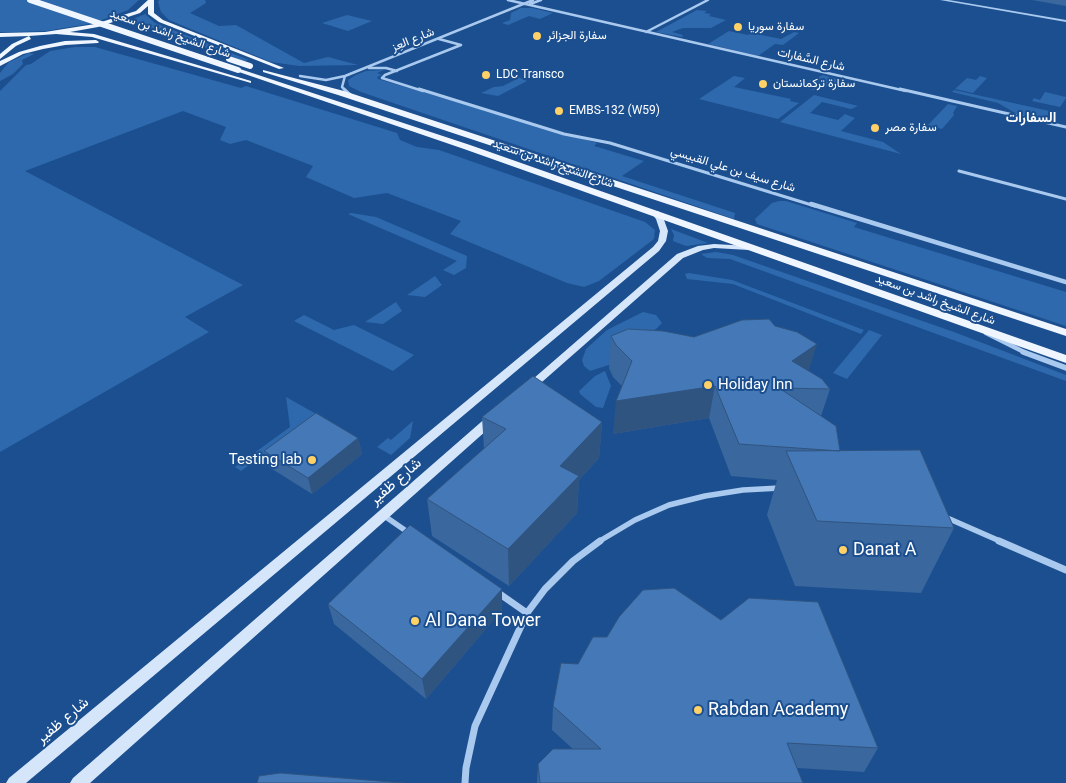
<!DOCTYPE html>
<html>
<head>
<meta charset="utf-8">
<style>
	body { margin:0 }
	canvas { display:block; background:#1b4f8f }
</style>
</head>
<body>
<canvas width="1066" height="783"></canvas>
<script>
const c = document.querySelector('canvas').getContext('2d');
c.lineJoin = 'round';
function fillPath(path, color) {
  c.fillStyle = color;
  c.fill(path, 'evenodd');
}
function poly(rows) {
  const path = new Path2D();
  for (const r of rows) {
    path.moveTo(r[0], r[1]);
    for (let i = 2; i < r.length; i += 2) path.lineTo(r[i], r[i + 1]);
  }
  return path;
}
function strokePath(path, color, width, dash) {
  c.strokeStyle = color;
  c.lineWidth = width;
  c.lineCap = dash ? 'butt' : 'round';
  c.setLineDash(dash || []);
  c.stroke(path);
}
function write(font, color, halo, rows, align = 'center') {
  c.font = font + ' Roboto,Vazirmatn,sans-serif';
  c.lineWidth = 4;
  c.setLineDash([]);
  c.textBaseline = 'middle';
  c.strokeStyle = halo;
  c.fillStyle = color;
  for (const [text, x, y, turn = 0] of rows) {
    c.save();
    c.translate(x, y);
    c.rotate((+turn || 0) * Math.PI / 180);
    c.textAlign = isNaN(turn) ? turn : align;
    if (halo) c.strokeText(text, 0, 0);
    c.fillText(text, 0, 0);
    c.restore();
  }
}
fillPath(poly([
	[0,0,139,0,128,10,94,23,46,31,14,32,0,32],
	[159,0,205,0,206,3,190,13,219,26,236,25,304,63,328,57,358,65,299,66,271,62,169,20,161,12,158,2],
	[521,8,532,8,553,13,540,19,529,16,508,25,502,23,510,20,511,13],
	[697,10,707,11,704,13,711,14,709,16,726,20,711,28,683,28,672,32,683,35,682,37,656,32],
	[145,14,155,23,249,60,244,61,129,21],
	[347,15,372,21,348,31,322,23],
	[729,31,748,35,752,33,781,39,794,32,799,33,783,45,775,44,758,56,708,44],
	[75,47,95,47,241,88,246,86,397,133,400,140,417,147,439,150,645,222,655,230,654,239,599,281,584,287,567,283,450,234,461,221,387,193,354,198,306,177,313,166,246,140,230,144,220,140,226,127,183,111,25,171,243,285,185,317,209,332,0,452,0,91,26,65,31,64,50,51],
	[29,53,34,54,22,60,23,64,13,74,0,81,0,73,9,62],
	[384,70,377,73,382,75,377,77,378,79,597,143,594,146,644,161,622,176,735,213,734,219,361,92,349,86,348,80,356,75,366,71],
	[823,75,837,79,839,82,833,88,820,85,814,90,803,87,806,82],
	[516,76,527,81,498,96,481,93,494,87,503,86,517,79],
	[734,76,745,78,734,87,791,99,790,101,799,103,778,119,699,99],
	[980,76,987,78,973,93,955,89,967,78,976,80],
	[954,90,1054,112,1049,120,1044,120,1017,114,998,103,952,92],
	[1045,92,1066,97,1066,98,1060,107,1032,101,1034,98,1040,100],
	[814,95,858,106,851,109,822,102,810,113,838,120,845,114,855,118,841,131,883,142,901,154,780,122],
	[948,104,957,106,953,113,954,115,942,129,928,125],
	[779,201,786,201,857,223,854,227,1066,292,1066,326,757,224,755,219,772,203],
	[351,213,376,217,467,256,466,268,454,275,443,270,457,261,348,214],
	[671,229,708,243,686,246,673,241,674,235],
	[716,252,733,255,954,332,1066,375,1066,381,730,259,707,258,701,254],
	[689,273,732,280,864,330,861,334,733,284,687,279,685,274],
	[435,276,442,285,425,297,407,295],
	[396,302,402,311,383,324,365,322],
	[643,312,656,315,662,323,656,329,649,332,640,355,590,371,584,366,582,360,586,349,607,330],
	[304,315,334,330,354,325,414,355,393,371,294,321],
	[869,330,882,335,847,379,833,373],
	[605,371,611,386,603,408,596,407,580,394,579,391,595,376],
	[286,397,318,415,241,471,235,467,290,427],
	[413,421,410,438,391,455,377,447,388,438,391,440]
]), '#2e69ad');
strokePath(poly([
	[508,0,906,91],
	[530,4,541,0],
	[646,32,708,0],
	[369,68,386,68,397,71],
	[300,76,326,80,345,76,533,0],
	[345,76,342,87,346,91],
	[423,91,382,78,385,75,461,45,439,39]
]), '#a9c9ee', 2.5);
strokePath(poly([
	[344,89,353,97],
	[419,89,564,134,610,143,815,206],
	[900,89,1066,127],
	[959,171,1066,199]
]), '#a9c9ee', 3);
strokePath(poly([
	[811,204,1066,282],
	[986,333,1026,353]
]), '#a9c9ee', 4.5);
strokePath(poly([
	[1023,352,1066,368],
	[383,515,409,533],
	[945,517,1002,542],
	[598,542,635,520,669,505,705,496,743,490,780,488]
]), '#a9c9ee', 5.5);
strokePath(poly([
	[999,541,1066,570],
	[497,592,527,613],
	[465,783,466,768,475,726,527,613,545,589,573,561,600,541]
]), '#a9c9ee', 7);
fillPath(poly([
	[940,0,949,0,1066,20,1066,22,940,0]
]), '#a9c9ee');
fillPath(poly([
	[652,211,658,211,663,217,668,231,666,241,659,251,26,783,6,783,9,778,653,247,658,241,660,231,656,219,651,213,652,211],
	[714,244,749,246,753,248,749,250,714,248,703,250,683,258,534,389,526,389,525,387,526,385,677,254,698,246,714,244],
	[492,415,496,416,497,419,496,422,90,783,70,783,73,778,488,416,492,415]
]), '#d6e6fa');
fillPath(poly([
	[148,0,154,0,154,13,163,20,284,68,279,69,159,22,148,14,148,6,140,13,98,27,70,32,94,34,251,81,251,83,92,37,56,34,29,36,31,39,16,46,0,59,0,54,12,44,29,36,0,37,0,33,45,32,95,24,136,11,148,0],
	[96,40,99,42,98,43,65,45,43,49,23,54,0,66,0,61,19,52,40,46,65,41,96,40],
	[236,69,240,69,470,145,1066,355,1066,363,464,149,236,71,236,69],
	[263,70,344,91,1066,329,1066,336,338,95,263,72,263,70]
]), '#f0f6ff');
strokePath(poly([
	[30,0,238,70],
	[229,59,250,66]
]), '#f0f6ff', 6);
fillPath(poly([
	[1032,0,1066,0,1066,6],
	[611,336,809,371,830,389,821,416,840,451,954,528,921,593,795,586,767,515,777,480,731,476,709,418,613,434,622,386,613,377,609,368],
	[482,417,602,422,599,458,579,480,577,513,509,586,432,536,427,499,484,449],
	[358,438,362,454,312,494,269,467,264,451],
	[502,589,502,610,426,699,334,624,328,604],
	[553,706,878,748,864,772,797,768,803,783,537,783,538,764,573,749,552,730]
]), '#3a679d');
fillPath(poly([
	[817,344,807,376,792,361],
	[715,386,709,418,613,434,616,401],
	[602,422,599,458,579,480,577,513,509,586,508,549,560,466],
	[358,438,362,454,312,494,308,478],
	[502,589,502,610,426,699,422,679]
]), '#305480');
const building = poly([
	[769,319,775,326,797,332,817,344,792,361,822,379,830,389,779,388,836,426,840,451,739,444,715,386,616,401,632,361,616,345,611,336,628,329,663,331,694,337,742,320,769,319],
	[533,376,602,422,560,466,579,476,508,549,427,499,506,429,482,417,533,376],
	[316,413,358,438,308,478,264,451,316,413],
	[920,450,954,528,817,521,786,451,920,450],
	[410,525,502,589,422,679,328,604,410,525],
	[674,588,721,620,749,598,818,602,878,748,787,743,803,783,540,783,538,764,553,749,601,749,553,706,561,663,578,664,593,637,607,637,619,617,643,590,674,588],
	[280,773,404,783,257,783,259,776,280,773]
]);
fillPath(building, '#4478b7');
strokePath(building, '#305480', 1);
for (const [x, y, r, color] of [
	[738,27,5,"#ffd166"],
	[537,36,5,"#ffd166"],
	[486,75,5,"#ffd166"],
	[763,84,5,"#ffd166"],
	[559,111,5,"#ffd166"],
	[875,128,5,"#ffd166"],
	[708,385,5,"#ffd166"],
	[312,460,5,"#ffd166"],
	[843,550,5,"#ffd166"],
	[415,621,5,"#ffd166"],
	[698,710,5,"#ffd166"]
]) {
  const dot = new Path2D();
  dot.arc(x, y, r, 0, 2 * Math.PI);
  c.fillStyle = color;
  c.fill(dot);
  strokePath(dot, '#1b4f8f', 2);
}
write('12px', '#fff', '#1b4f8f', [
	["سفارة سوريا",748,27],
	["سفارة الجزائر",547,36],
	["LDC Transco",496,75],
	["سفارة تركمانستان",773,84],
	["EMBS-132 (W59)",569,111],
	["سفارة مصر",885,128]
], 'left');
write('12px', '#fff', '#1b4f8f', [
	["شارع الشيخ راشد بن سعيد",170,34,19],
	["شارع العِز",413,40,-22],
	["شارع السَّفارات",811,60,13],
	["شارع الشيخ راشد بن سعيد",553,164,19],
	["شارع سيف بن علي القبيسي",733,170,17],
	["شارع الشيخ راشد بن سعيد",935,300,20]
]);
write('bold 14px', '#fff', '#1b4f8f', [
	["السفارات",1031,118]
]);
write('15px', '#fff', '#1b4f8f', [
	["Holiday Inn",718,385],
	["Testing lab",302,460,"right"]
], 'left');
write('15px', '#fff', '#1b4f8f', [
	["شارع ظفير",396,482,-41],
	["شارع ظفير",63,721,-40]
]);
write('18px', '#fff', '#1b4f8f', [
	["Danat A",853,550],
	["Al Dana Tower",425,621],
	["Rabdan Academy",708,710]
], 'left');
</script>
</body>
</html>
